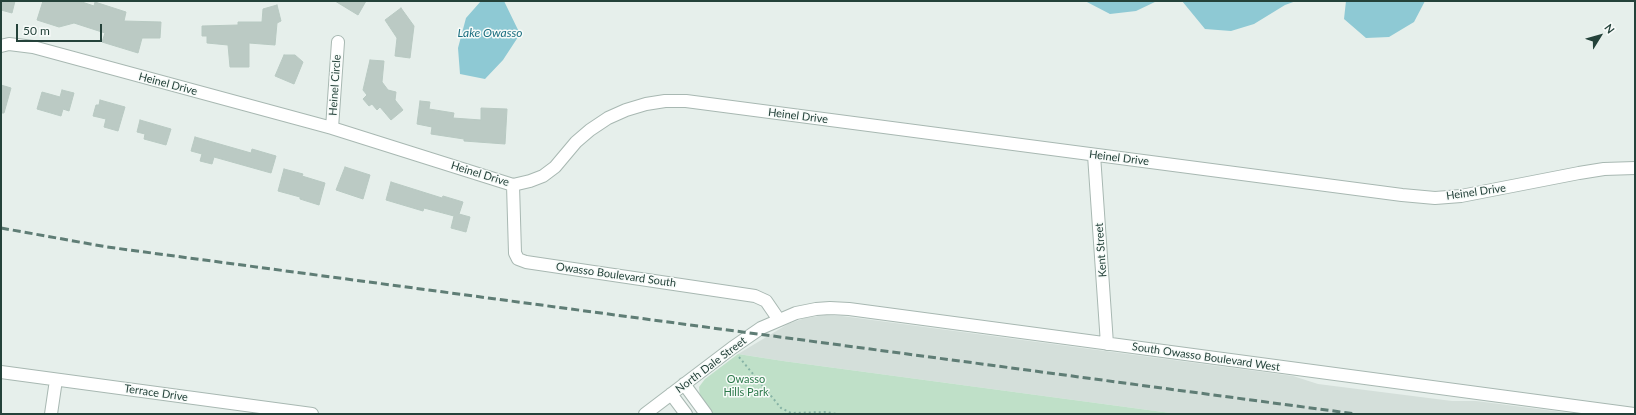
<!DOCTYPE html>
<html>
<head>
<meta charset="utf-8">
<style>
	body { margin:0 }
	#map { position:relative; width:1636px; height:415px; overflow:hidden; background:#e6efeb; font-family:Lato,sans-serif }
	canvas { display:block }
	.frame { position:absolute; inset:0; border:2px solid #24423a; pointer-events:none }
	.north { position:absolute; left:1580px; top:16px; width:40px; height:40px; -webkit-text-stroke:3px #f7fbf9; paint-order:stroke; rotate:53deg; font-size:11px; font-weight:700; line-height:16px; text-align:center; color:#24423a }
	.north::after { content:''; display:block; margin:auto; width:14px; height:18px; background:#24423a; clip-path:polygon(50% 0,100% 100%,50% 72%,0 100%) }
	.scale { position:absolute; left:16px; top:24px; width:86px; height:18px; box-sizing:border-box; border:2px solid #24423a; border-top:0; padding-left:5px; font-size:12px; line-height:14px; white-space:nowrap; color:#24423a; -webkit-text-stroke:3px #f7fbf9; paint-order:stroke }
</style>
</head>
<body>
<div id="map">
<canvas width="1636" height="415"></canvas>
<div class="frame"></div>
<div class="north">N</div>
<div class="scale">50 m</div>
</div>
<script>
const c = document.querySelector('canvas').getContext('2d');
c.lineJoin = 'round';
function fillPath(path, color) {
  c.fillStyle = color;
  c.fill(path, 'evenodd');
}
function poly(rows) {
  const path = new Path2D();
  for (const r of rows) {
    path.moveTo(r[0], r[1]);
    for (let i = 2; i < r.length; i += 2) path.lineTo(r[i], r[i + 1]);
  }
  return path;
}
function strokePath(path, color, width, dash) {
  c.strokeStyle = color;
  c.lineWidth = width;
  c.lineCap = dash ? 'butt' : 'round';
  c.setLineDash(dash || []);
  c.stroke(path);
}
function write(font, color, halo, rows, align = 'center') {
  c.font = font + ' Lato,sans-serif';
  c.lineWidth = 3;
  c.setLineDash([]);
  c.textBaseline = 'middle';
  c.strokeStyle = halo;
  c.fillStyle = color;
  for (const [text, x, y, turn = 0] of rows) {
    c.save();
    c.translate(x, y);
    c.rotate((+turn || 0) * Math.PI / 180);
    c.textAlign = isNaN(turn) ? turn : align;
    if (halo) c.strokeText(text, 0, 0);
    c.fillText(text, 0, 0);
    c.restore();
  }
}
fillPath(poly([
	[826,315,842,316,1293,376,1318,384,1452,401,1476,401,1578,414,1178,414,783,361,738,354,788,324,805,318]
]), '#d4dfda');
fillPath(poly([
	[738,354,783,361,1178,414,712,414,700,398,699,387,705,379]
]), '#bfe0c8');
fillPath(poly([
	[481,1,504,1,520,34,503,60,485,79,460,74,458,48,466,18],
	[1085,1,1157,1,1136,11,1110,14],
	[1182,1,1296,1,1285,5,1254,24,1231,31,1205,29],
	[1346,1,1425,1,1414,22,1389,37,1366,38,1344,19]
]), '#8ec9d4');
const building = poly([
	[1,1,15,1,12,13,1,10,1,1],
	[43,1,79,1,94,6,95,2,126,12,124,21,161,22,160,38,142,38,138,53,125,49,102,42,105,33,74,23,59,27,37,20,43,1],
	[335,1,366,1,358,15,335,1],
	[277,5,281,21,277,23,275,45,249,43,249,67,230,67,228,45,207,43,207,36,202,36,202,26,238,25,238,22,262,22,263,9,277,5],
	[401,8,414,26,410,58,395,56,397,38,385,20,401,8],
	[284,55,295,55,303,62,294,84,275,76,284,55],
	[370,60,384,61,382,82,388,90,396,92,395,100,403,110,391,120,380,107,377,110,372,104,369,106,363,99,367,95,363,90,370,60],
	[1,85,11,88,4,113,1,113,1,85],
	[62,90,74,93,69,111,63,109,61,116,37,109,42,92,60,97,62,90],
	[100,100,125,107,118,131,104,127,106,119,93,116,96,105,99,105,100,100],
	[420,101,430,102,429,109,454,113,453,118,481,120,481,108,507,109,505,144,464,141,464,139,431,134,432,127,417,124,420,101],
	[140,120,171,129,166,145,144,139,145,134,137,132,140,120],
	[195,137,251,153,252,149,276,156,271,173,214,157,212,164,200,161,202,154,191,151,195,137],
	[345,167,370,175,363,199,336,190,345,167],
	[284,169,303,174,302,176,325,183,319,205,300,199,300,197,278,191,284,169],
	[391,182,442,198,443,196,463,202,459,214,470,217,466,232,451,228,454,216,424,208,423,211,386,200,391,182]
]);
fillPath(building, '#bbcac4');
strokePath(building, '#b8c9c2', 1);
const minor = poly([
	[1,46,9,44,33,47,332,128,513,185,530,181,543,176,555,167,576,142,590,130,608,118,626,110,646,104,665,101,686,101,1402,195,1435,198,1461,196,1579,173,1604,169,1635,168],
	[332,128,338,42],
	[1094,155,1107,344],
	[513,185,515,253,518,259,526,262,755,296,766,301,779,320],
	[1,372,312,414],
	[684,384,706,414],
	[671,394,686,414],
	[51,414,56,380],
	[645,414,732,348,761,328,796,313,816,309,830,308,849,309,1634,414]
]);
strokePath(minor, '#a8b8b2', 14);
strokePath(poly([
	[739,357,781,408,791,413,826,412,837,414]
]), '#86b3a5', 2, [2, 3]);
strokePath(minor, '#fff', 12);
strokePath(poly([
	[1,228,107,247,1356,414]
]), '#5f7d75', 3, [8, 4]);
write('11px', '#24423a', '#f7fbf9', [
	["Heinel Drive",168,84,15],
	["Heinel Circle",335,85,-86],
	["Heinel Drive",798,116,7],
	["Heinel Drive",1119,158,7],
	["Heinel Drive",480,174,17],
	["Heinel Drive",1476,192,-8],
	["Kent Street",1101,250,-94],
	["Owasso Boulevard South",616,275,8],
	["South Owasso Boulevard West",1206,357,8],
	["North Dale Street",711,365,-37],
	["Terrace Drive",156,393,8]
]);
write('11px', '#2d7a4b', '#f7fbf9', [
	["Owasso",746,379],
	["Hills Park",746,392]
]);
write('italic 12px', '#1c6f80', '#f7fbf9', [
	["Lake Owasso",490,33]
]);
</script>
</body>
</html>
